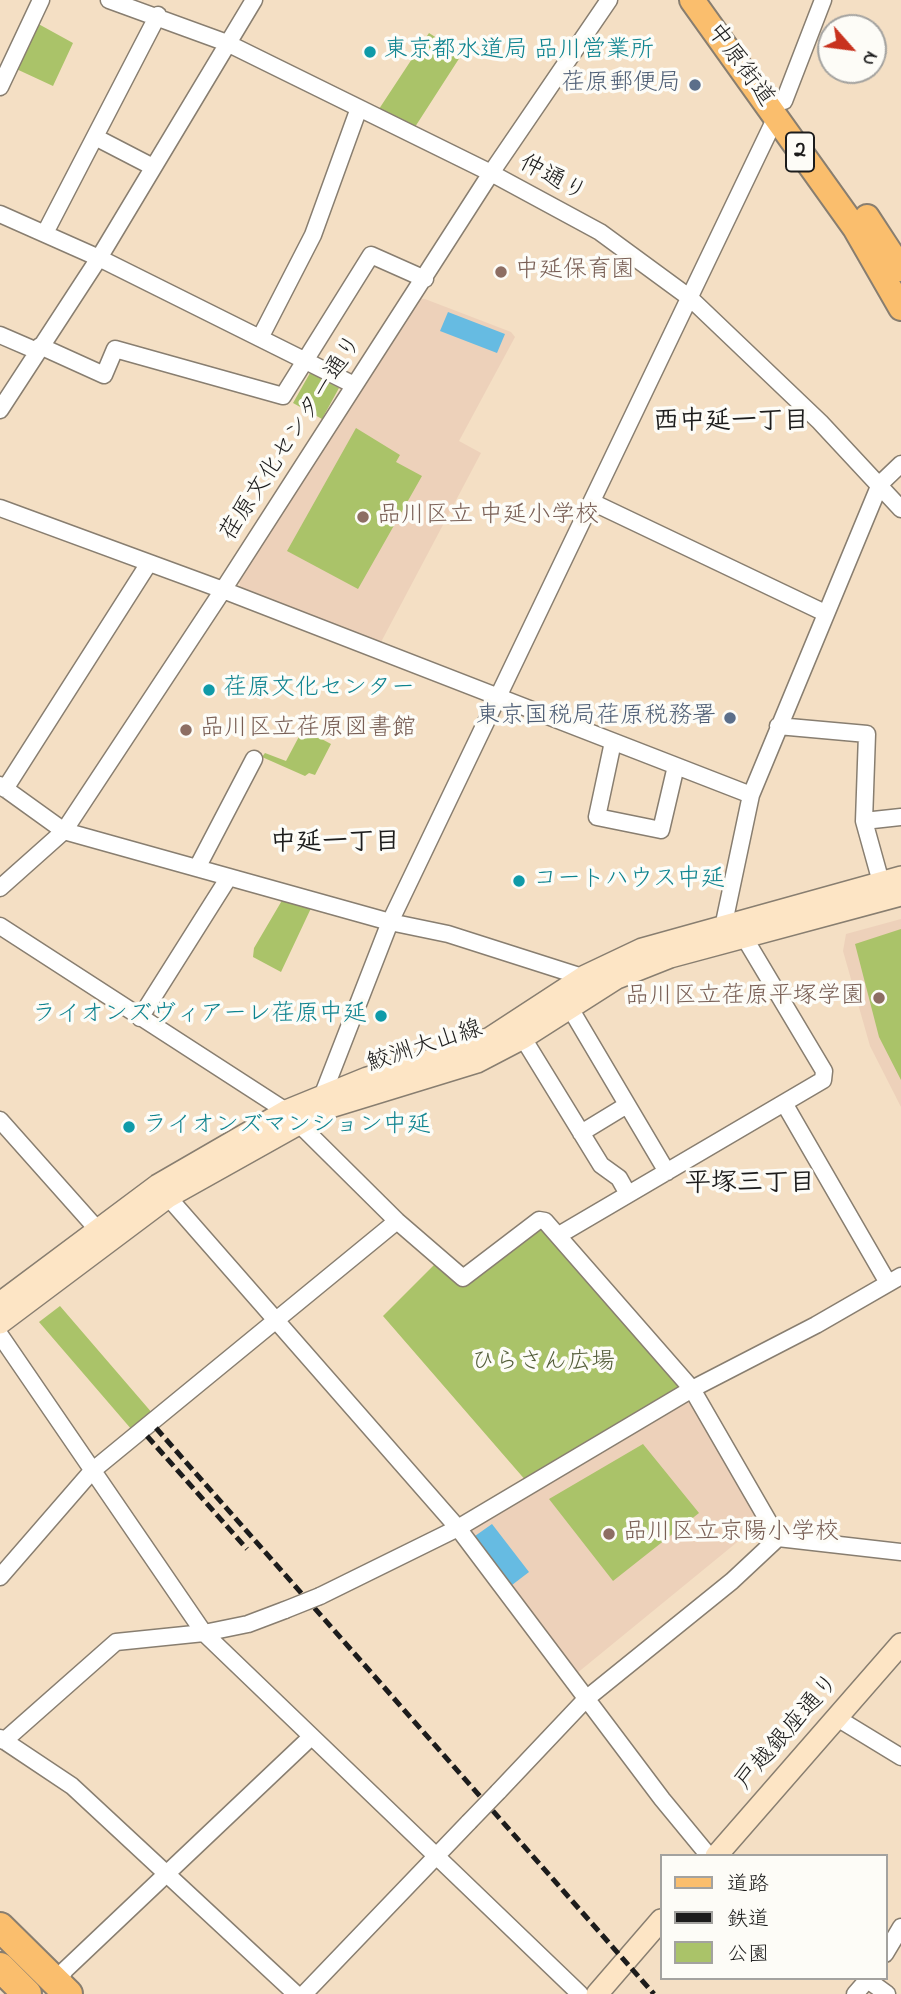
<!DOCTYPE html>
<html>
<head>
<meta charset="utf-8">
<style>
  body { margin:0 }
  #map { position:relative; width:901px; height:1994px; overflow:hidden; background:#f4dfc4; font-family:"Indie Flower","Klee One",sans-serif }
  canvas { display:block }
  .legend { position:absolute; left:660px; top:1854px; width:228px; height:126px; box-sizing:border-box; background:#fdfcf7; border:2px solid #a3a29f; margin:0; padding:9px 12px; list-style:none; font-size:21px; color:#1c1c1c }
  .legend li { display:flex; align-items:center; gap:14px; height:35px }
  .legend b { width:35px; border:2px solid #a3a29f }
  .north { position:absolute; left:817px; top:14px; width:70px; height:70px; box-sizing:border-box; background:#fdfcf7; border:2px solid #a3a29f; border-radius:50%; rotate:118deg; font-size:19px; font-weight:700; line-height:28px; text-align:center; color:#1c1c1c }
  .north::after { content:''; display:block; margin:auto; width:24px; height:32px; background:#c8321e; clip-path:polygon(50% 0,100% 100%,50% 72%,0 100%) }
</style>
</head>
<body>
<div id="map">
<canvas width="901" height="1994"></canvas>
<ul class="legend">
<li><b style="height:9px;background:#fabe6d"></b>道路</li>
<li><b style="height:9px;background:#1c1c1c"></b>鉄道</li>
<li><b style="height:19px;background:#aac369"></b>公園</li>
</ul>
<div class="north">N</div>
</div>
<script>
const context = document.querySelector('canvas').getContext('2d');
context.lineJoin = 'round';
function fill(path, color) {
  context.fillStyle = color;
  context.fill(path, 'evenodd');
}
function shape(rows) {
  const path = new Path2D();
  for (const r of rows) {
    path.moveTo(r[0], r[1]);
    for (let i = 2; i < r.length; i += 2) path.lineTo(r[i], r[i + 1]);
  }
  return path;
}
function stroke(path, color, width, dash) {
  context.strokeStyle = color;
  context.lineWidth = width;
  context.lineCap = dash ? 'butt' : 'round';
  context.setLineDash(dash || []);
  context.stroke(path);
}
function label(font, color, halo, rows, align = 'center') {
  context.font = font + ' "Indie Flower","Klee One",sans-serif';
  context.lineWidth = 7;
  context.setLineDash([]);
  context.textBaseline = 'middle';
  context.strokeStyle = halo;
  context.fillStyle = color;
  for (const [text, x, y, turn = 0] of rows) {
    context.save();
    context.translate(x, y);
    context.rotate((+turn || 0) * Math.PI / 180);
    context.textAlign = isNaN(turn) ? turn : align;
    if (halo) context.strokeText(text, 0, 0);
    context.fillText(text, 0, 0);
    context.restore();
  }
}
fill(shape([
  [417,299,425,299,511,332,515,337,459,441,481,453,380,644,241,590,239,581],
  [901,919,901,1107,870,1046,843,951,846,934],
  [686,1401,693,1401,763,1521,576,1674,470,1538,470,1530]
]), '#edd1ba');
fill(shape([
  [33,21,73,43,53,86,12,67],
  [429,33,462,54,415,127,379,109],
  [310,373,339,388,322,419,293,403],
  [356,428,400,455,396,462,422,476,358,589,287,551],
  [303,729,331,744,315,775,309,773,305,776,262,757,265,753,286,761],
  [284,897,313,904,281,972,253,957,254,948],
  [901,929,901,1080,879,1037,855,944],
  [535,1229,545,1231,681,1386,527,1482,383,1316,438,1261,464,1284],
  [60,1306,153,1414,132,1430,39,1322],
  [643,1444,699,1513,613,1581,549,1499]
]), '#aac369');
fill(shape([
  [448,312,505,334,497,353,440,331],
  [492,1524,529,1572,512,1585,475,1536]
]), '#66bbe2');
const street = shape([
  [109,0,227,43,491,173,600,232,690,298,820,422,901,509],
  [0,87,41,0],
  [784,101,823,0],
  [95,137,153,167],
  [0,214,99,258,354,385],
  [45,233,158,15],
  [0,335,37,351],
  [260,338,313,235,359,108],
  [40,346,104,375,115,349,283,396,371,255,425,279],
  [0,410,99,258,254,0],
  [592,502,825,613],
  [0,508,223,590,751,795],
  [778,726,867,734,864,821,884,893],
  [613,742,597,817,661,830,676,766],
  [0,785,64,831,390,922,448,934,592,980],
  [5,789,149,563],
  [864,821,901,817],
  [197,868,254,759],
  [0,888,64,831,223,590,491,173,609,0],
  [0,926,286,1111,397,1221,463,1278,539,1220,545,1221,692,1389,778,1538],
  [721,937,751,795,880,484,901,464],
  [570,1008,667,1172],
  [140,1018,229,877],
  [523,1038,601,1165,619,1178,628,1194],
  [323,1094,390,922,776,117],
  [784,1103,888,1283],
  [0,1120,97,1229],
  [581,1133,627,1105],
  [168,1197,458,1528,662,1799,709,1856],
  [559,1235,823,1080,824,1071,744,937],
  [0,1335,204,1633,580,1994],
  [0,1577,92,1471,397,1221],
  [320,1596,458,1528,692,1389,816,1325,901,1276],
  [837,1718,901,1757],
  [0,1738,72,1786,296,1994],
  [4,1741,116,1642,204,1633,248,1624,285,1610],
  [498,1792,586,1699,732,1581,778,1538,901,1552],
  [885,1954,901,1927],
  [865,1978,887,1994],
  [57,1983,65,1970,310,1738],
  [304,1994,469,1822],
  [855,1994,869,1978]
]);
const secondary = shape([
  [0,1303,158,1185,286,1111,367,1078,448,1055,490,1038,585,976,642,949,901,877],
  [0,1323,168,1197,327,1108,477,1062,523,1038,617,978,670,957,901,895],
  [716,1856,901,1644],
  [597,1994,661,1920]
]);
const primary = shape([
  [692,0,855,228,901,308],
  [867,217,901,269]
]);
const highway = shape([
  [0,1927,68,1994],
  [0,1967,27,1994]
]);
stroke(street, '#887e70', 19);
stroke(secondary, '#887e70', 24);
stroke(primary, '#887e70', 28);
stroke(highway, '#887e70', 32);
stroke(street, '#fff', 16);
stroke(secondary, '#fde5c5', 21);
stroke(primary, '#fabe6d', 24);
stroke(highway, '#fabe6d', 28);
stroke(shape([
  [156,1428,654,1994],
  [147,1436,247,1549]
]), '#1c1c1c', 5, [10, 5]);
const streetBridge = shape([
  [285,1610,320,1596],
  [469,1822,498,1792]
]);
stroke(streetBridge, '#887e70', 19, []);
stroke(streetBridge, '#fff', 16);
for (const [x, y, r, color] of [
  [370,52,7,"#0f9aa8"],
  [695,85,7,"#5c6f8a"],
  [501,272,7,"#8d6e63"],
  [363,517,7,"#8d6e63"],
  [209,690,7,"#0f9aa8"],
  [730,718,7,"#5c6f8a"],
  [186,730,7,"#8d6e63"],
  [519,881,7,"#0f9aa8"],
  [879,998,7,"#8d6e63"],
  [381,1016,7,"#0f9aa8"],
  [129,1127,7,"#0f9aa8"],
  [609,1534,7,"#8d6e63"]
]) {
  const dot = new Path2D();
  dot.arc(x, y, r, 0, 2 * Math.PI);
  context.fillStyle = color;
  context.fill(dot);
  stroke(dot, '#fdfcf7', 2.5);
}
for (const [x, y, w] of [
  [800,152,28]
]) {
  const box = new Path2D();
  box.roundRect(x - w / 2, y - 19.5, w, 39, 5);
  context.fillStyle = '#fdfcf7';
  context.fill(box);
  stroke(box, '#1c1c1c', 2);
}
label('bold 23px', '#1c1c1c', null, [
  ["2",800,152]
]);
label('24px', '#0d838f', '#fdfcf7', [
  ["東京都水道局 品川営業所",384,52],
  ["荏原文化センター",223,690],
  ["コートハウス中延",533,881],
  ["ライオンズヴィアーレ荏原中延",367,1016,"right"],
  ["ライオンズマンション中延",143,1127]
], 'left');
label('24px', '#1c1c1c', '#fdfcf7', [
  ["中原街道",739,66,54],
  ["仲通り",552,180,28],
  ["荏原文化センター通り",293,439,-57],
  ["鮫洲大山線",425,1048,-18],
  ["戸越銀座通り",789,1733,-49]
]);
label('24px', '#4e5e75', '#fdfcf7', [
  ["荏原郵便局",681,85],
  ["東京国税局荏原税務署",716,718]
], 'right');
label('24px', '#785e54', '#fdfcf7', [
  ["中延保育園",515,272],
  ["品川区立 中延小学校",377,517],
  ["品川区立荏原図書館",200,730],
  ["品川区立荏原平塚学園",865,998,"right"],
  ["品川区立京陽小学校",623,1534]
], 'left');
label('24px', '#555f3b', '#fdfcf7', [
  ["ひらさん広場",543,1364]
]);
label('bold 26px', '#1c1c1c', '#fdfcf7', [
  ["西中延一丁目",731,424],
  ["中延一丁目",335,845],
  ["平塚三丁目",750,1186]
]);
</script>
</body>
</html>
